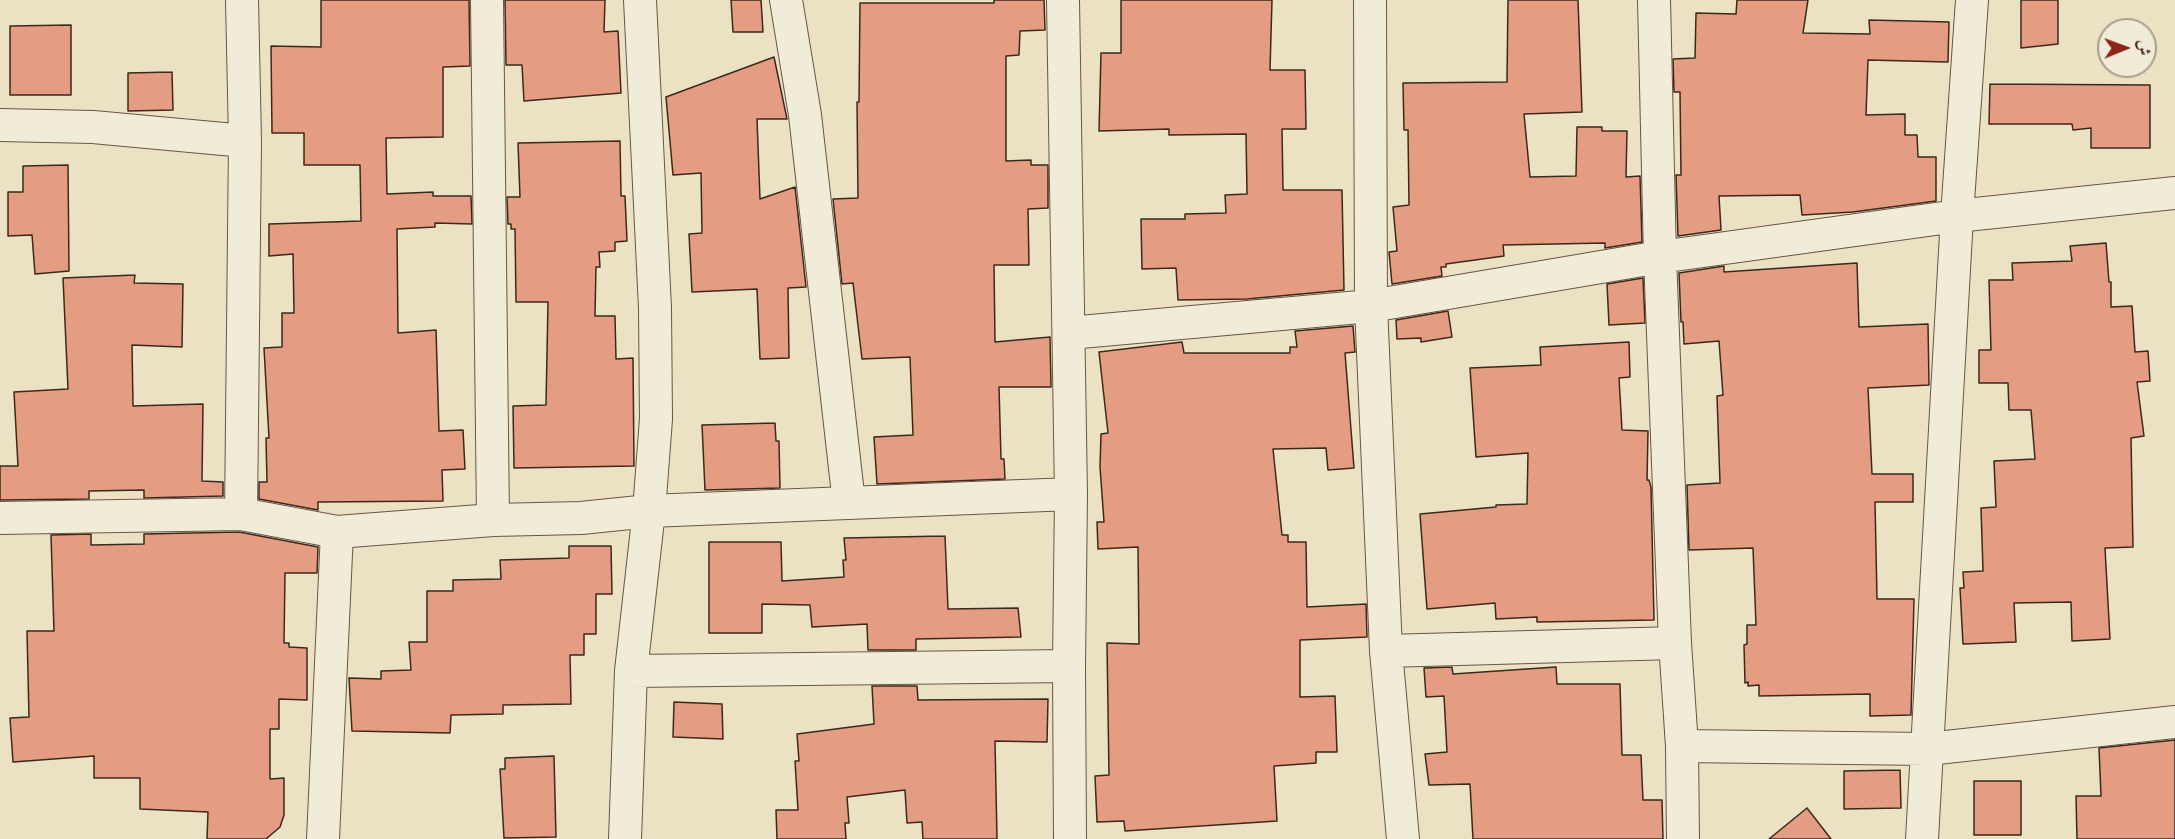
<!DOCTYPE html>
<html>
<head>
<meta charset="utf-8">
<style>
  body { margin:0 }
  #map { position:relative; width:2175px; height:839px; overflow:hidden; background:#eae2c3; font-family:"IM FELL English",Amiri,serif }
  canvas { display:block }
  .north { position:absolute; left:2097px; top:18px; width:60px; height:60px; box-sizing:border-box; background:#f1ecd8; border:2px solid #a99e8c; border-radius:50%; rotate:89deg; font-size:16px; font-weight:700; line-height:24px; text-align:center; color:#3d281b }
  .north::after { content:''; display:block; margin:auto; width:21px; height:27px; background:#8f2418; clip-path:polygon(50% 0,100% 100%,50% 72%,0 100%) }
</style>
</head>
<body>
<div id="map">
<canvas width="2175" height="839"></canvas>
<div class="north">ش</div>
</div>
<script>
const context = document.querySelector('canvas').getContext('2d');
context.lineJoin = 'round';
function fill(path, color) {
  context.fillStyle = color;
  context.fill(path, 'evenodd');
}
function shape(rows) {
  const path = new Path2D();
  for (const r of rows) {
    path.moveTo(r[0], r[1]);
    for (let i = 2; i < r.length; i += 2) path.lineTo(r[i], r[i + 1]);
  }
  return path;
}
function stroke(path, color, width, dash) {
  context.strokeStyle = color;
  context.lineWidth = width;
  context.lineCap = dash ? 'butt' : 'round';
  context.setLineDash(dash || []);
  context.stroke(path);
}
const building = shape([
  [321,0,469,0,470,66,443,67,443,137,386,138,387,194,433,192,433,196,471,196,472,224,435,223,435,227,397,229,398,333,436,330,439,431,463,430,465,469,442,470,443,501,318,502,318,510,259,499,259,482,267,482,266,438,269,438,264,348,282,347,282,313,294,313,293,254,269,256,269,224,361,221,360,165,304,165,304,133,272,133,271,46,321,47,321,0],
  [505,0,605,0,604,32,618,31,621,93,524,101,522,65,506,65,505,0],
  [731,0,761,0,763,32,733,32,731,0],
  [994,0,1044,0,1045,30,1020,31,1019,55,1006,56,1006,161,1031,160,1031,165,1048,165,1048,208,1028,209,1029,265,994,265,995,342,1050,337,1051,387,999,387,1001,459,1004,459,1005,479,877,484,874,437,913,435,910,357,862,359,853,283,842,284,833,199,858,198,857,102,859,102,860,3,994,3,994,0],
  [1121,0,1272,0,1270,70,1305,70,1306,129,1282,129,1283,190,1342,190,1344,290,1247,299,1178,300,1176,268,1142,269,1141,219,1185,219,1185,214,1226,213,1225,195,1247,194,1246,134,1169,135,1169,129,1099,131,1101,53,1121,53,1121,0],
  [1508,0,1578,0,1582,112,1524,114,1530,177,1576,176,1577,127,1602,127,1602,131,1627,131,1626,177,1640,176,1642,242,1605,248,1605,243,1503,245,1504,256,1446,264,1446,267,1441,267,1442,276,1392,284,1389,252,1397,251,1393,207,1409,205,1408,130,1404,130,1403,83,1507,82,1508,0],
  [1737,0,1808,0,1803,33,1870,34,1869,20,1949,22,1948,62,1868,60,1866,115,1905,114,1905,135,1917,135,1918,157,1936,157,1936,201,1853,212,1802,215,1800,195,1719,196,1721,230,1678,236,1676,175,1681,175,1680,92,1674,92,1673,59,1695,58,1696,13,1736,14,1737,0],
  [2021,0,2058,0,2058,44,2021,48,2021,0],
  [71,25,71,95,10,95,10,26,71,25],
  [774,57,787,119,757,119,760,199,795,187,806,287,788,288,789,358,760,359,757,289,692,292,689,234,702,233,701,173,673,175,666,97,774,57],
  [172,72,173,110,128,111,128,73,172,72],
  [1990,84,2150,85,2150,148,2091,148,2091,128,2073,130,2072,124,1989,124,1990,84],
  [620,141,621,196,625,196,627,241,615,242,615,251,599,252,600,267,596,267,595,316,615,316,616,359,633,358,634,466,514,468,513,406,546,405,548,302,516,302,515,229,511,229,511,224,508,224,507,197,520,197,518,143,620,141],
  [68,165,69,271,35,274,32,235,8,236,8,192,23,192,23,166,68,165],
  [2106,243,2109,282,2111,282,2111,307,2132,306,2135,352,2148,351,2150,381,2137,382,2144,436,2131,438,2133,547,2105,548,2110,639,2072,641,2071,602,2014,603,2016,642,1963,644,1960,588,1964,588,1963,572,1983,571,1981,508,1996,507,1994,461,2035,459,2031,410,2009,410,2008,383,1979,383,1979,350,1991,350,1989,280,2013,280,2012,263,2072,261,2070,246,2106,243],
  [1857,263,1859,327,1928,324,1929,385,1868,388,1872,474,1913,474,1913,502,1875,502,1877,599,1914,599,1911,715,1870,716,1870,694,1759,696,1759,685,1748,686,1748,682,1745,683,1744,645,1747,644,1747,625,1756,625,1753,548,1689,550,1687,485,1720,483,1717,396,1723,395,1719,341,1684,344,1683,322,1681,322,1679,273,1724,266,1724,272,1857,263],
  [135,275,134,283,183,284,182,347,132,345,133,406,203,404,202,481,223,482,223,496,144,498,144,490,89,491,89,499,0,500,0,466,18,466,14,392,68,389,63,278,135,275],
  [1643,278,1645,323,1609,325,1607,284,1643,278],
  [1448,311,1452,337,1421,342,1421,338,1397,339,1396,320,1448,311],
  [1353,326,1355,352,1345,353,1354,468,1328,470,1326,448,1273,449,1282,535,1288,535,1288,542,1306,542,1307,607,1366,604,1367,637,1300,640,1300,697,1335,696,1337,752,1316,752,1316,763,1274,766,1277,821,1125,831,1124,821,1097,822,1095,776,1109,775,1107,643,1139,644,1138,547,1098,549,1097,522,1104,522,1100,467,1101,434,1108,433,1099,352,1182,342,1184,353,1290,353,1290,347,1297,347,1295,331,1353,326],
  [1629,342,1630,377,1619,378,1622,430,1648,431,1647,480,1649,480,1651,487,1654,620,1537,622,1537,617,1496,619,1495,603,1427,609,1420,514,1496,507,1496,505,1527,504,1528,453,1476,457,1470,368,1541,365,1540,347,1629,342],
  [775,423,776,441,779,441,780,488,705,490,702,425,775,423],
  [239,532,318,547,317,573,285,573,284,643,289,643,289,647,307,648,307,700,279,699,279,729,270,729,270,779,284,778,284,815,280,827,266,839,207,839,208,812,140,809,140,778,94,778,94,756,13,762,10,718,29,717,27,631,54,631,51,535,91,534,91,545,144,544,144,534,239,532],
  [945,536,948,609,1018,608,1021,637,916,639,916,650,868,650,867,624,812,627,810,605,762,604,762,633,709,633,709,542,781,542,782,581,844,577,843,560,846,560,844,538,945,536],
  [569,546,611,546,612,594,596,594,596,634,584,634,584,655,570,655,571,704,503,705,503,714,451,715,450,733,352,731,349,678,381,679,381,671,411,670,409,642,427,642,427,591,453,591,453,580,501,579,500,560,569,558,569,546],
  [1452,667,1453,674,1556,667,1557,684,1620,684,1622,755,1641,755,1643,800,1662,800,1663,839,1473,839,1470,784,1429,785,1425,754,1447,752,1444,696,1426,697,1424,668,1452,667],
  [872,686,917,686,918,700,1048,699,1047,742,995,741,997,839,923,839,922,822,907,823,905,790,847,797,849,823,845,823,846,839,777,839,776,810,798,810,795,761,799,761,797,734,874,724,872,686],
  [674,702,722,704,723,739,673,737,674,702],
  [2175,740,2175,839,2077,839,2076,796,2101,796,2099,748,2175,740],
  [554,756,556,837,504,838,500,769,505,769,505,758,554,756],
  [1900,770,1901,808,1844,809,1844,771,1900,770],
  [1974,781,2021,781,2021,835,1974,835,1974,781],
  [1807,808,1831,839,1769,839,1807,808]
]);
fill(building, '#e49d83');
stroke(building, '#3d281b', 1.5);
const minor = shape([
  [487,0,493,520],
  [786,0,805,115,849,503],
  [1063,0,1071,494,1069,666,1070,839],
  [1370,0,1371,306,1386,651,1403,839],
  [1654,0,1660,257,1675,643,1682,746,1683,839],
  [0,125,93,127,245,141],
  [1069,333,1371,306,1660,257,1957,216,2175,193],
  [241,514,245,141,242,0],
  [0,518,241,514,337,532,493,520,581,518,649,511,1071,494],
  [1386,651,1675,643],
  [631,671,1069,666],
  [1682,746,1928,749,2175,722],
  [323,839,337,532],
  [625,839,631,671,649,511,656,419,655,308,640,0],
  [1922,839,1957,216,1972,0]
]);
stroke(minor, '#685645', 34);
stroke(minor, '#f1ecd8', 32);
</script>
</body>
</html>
